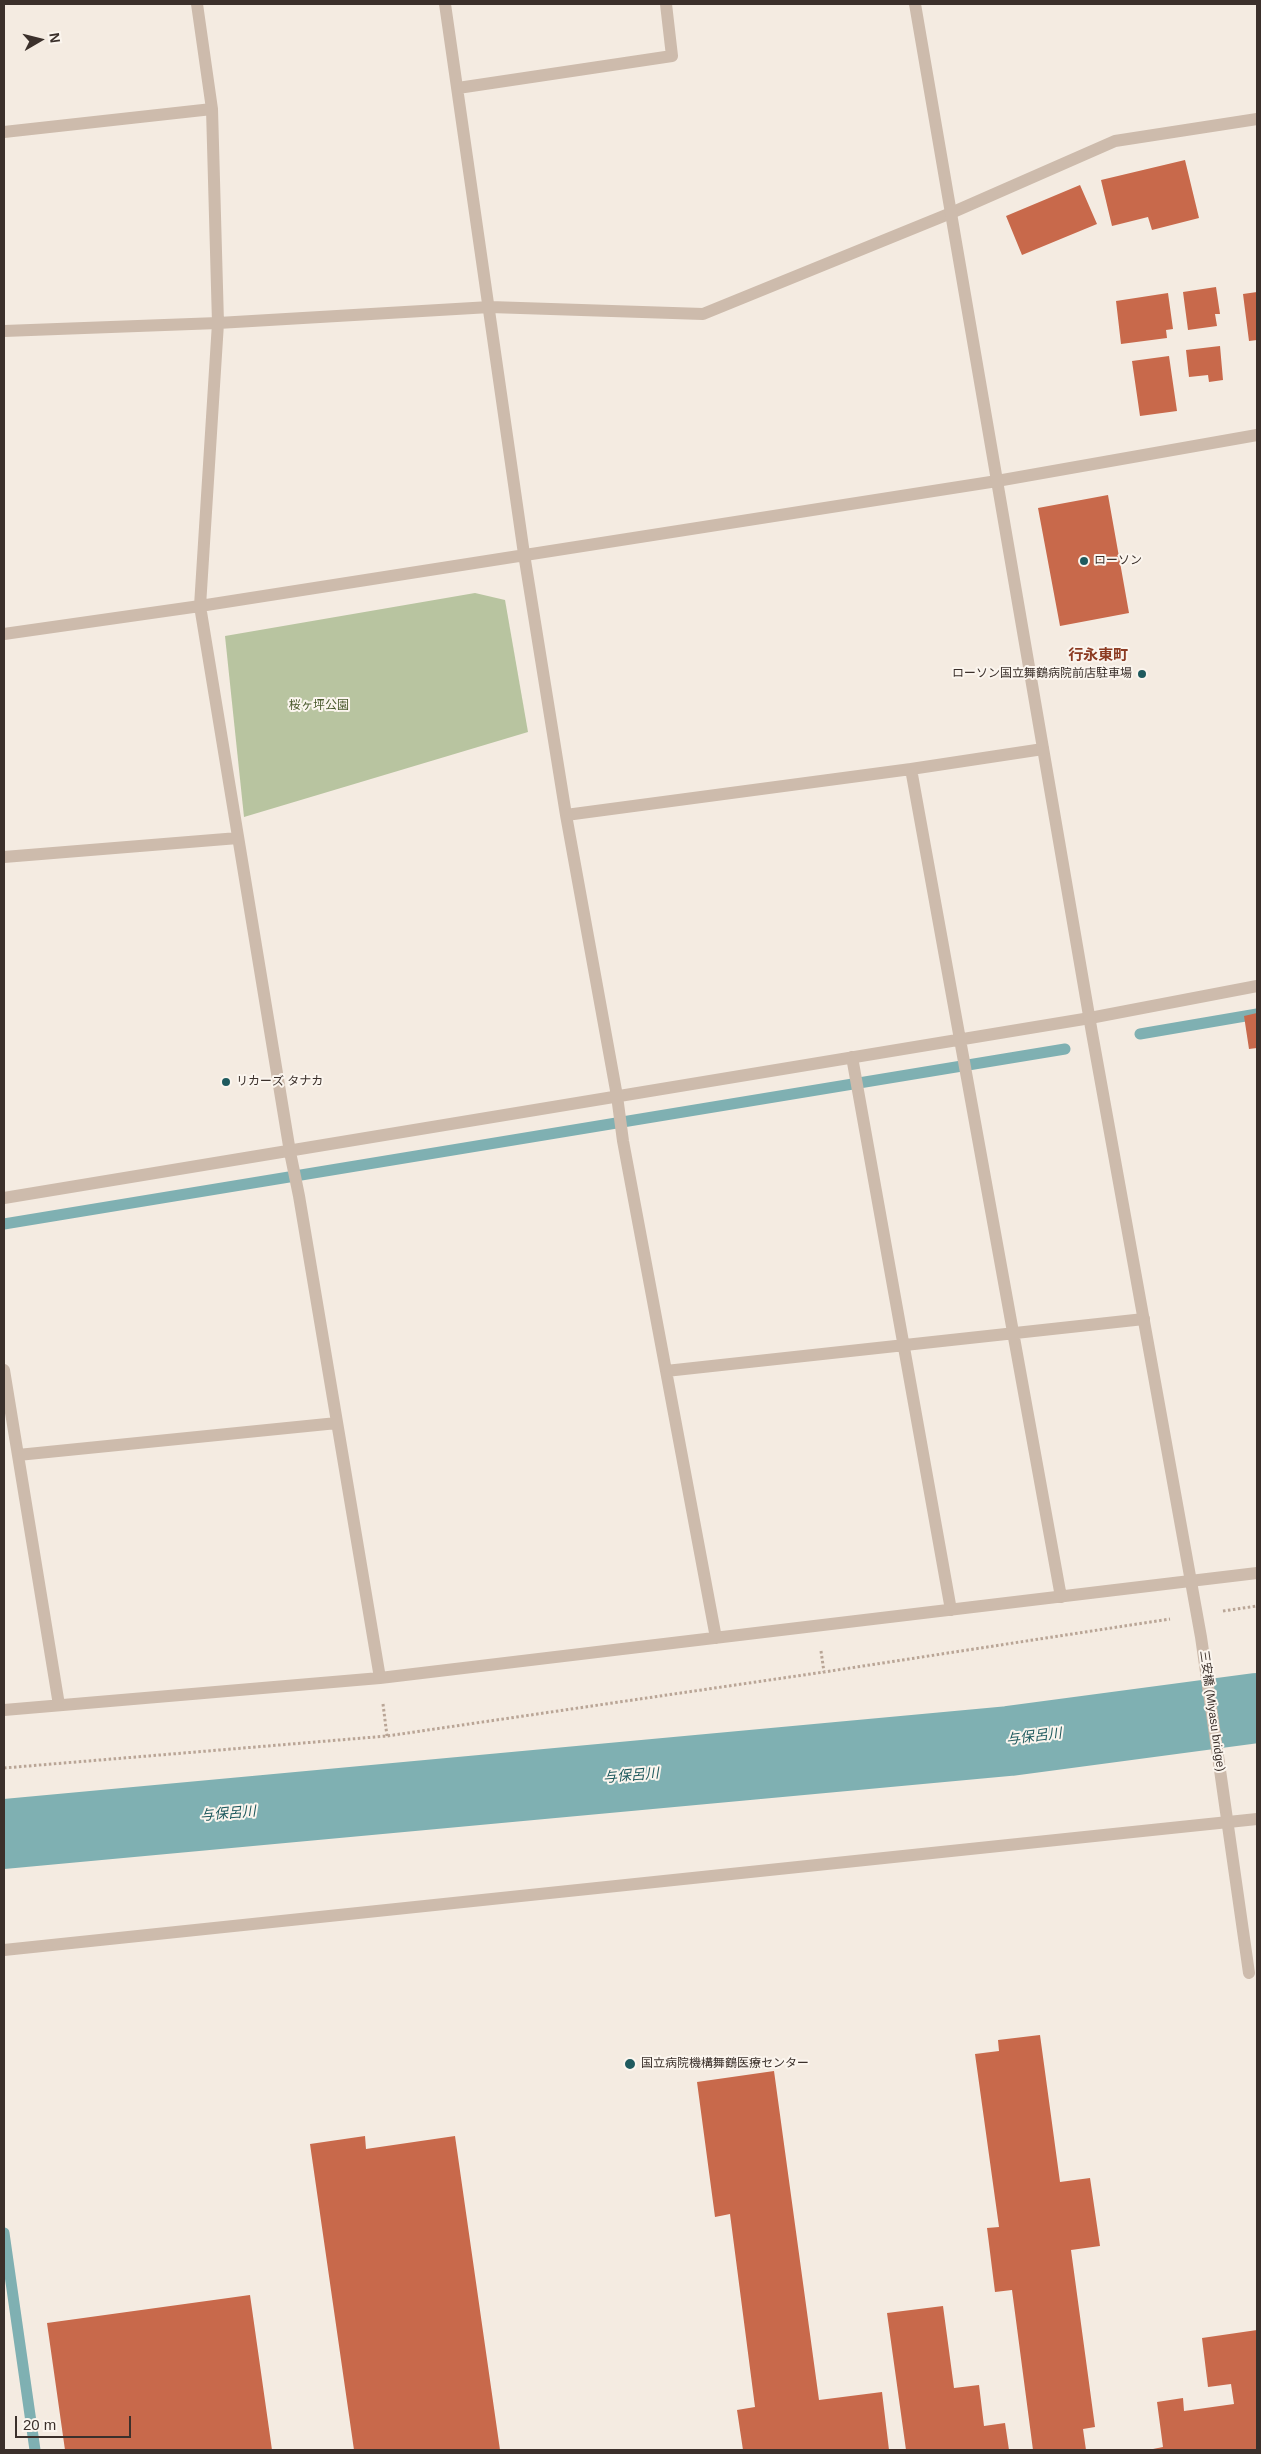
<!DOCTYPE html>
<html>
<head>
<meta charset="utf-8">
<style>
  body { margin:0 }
  #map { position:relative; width:1261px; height:2454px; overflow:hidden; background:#f4ebe1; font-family:Helvetica,sans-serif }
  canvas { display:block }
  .frame { position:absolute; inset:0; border:5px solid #3b302b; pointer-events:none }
  .north { position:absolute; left:15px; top:15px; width:50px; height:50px; -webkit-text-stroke:4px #fbf5ee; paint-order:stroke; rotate:82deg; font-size:14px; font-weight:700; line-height:20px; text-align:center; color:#3b302b }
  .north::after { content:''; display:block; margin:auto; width:18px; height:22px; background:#3b302b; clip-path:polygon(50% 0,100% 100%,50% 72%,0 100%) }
  .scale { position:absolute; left:15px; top:2416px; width:116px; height:22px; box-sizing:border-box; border:2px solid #3b302b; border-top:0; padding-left:6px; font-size:15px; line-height:18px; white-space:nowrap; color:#3b302b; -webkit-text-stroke:4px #fbf5ee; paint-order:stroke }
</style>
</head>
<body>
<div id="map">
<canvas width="1261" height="2454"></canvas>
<div class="frame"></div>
<div class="north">N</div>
<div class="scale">20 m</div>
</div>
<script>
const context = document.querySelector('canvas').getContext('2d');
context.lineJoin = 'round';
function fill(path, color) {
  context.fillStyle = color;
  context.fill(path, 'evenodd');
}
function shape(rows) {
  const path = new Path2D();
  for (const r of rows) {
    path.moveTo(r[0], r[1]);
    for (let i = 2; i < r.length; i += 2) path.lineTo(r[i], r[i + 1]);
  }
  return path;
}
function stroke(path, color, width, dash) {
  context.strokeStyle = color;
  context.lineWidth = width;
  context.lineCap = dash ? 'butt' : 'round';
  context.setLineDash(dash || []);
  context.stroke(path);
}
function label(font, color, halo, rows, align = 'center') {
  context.font = font + ' Helvetica,"Noto Sans JP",sans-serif';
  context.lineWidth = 4;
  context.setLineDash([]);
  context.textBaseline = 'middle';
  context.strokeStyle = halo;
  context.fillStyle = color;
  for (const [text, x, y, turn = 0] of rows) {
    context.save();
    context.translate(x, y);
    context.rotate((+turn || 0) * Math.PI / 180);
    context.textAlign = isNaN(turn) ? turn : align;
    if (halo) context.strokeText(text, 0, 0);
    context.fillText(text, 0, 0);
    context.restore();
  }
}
fill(shape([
  [475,593,505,600,528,732,244,817,225,636]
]), '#b8c4a0');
stroke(shape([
  [1140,1034,1257,1014],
  [4,1224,1065,1049],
  [4,2233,35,2450]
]), '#7fb0b2', 11);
stroke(shape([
  [4,1834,1009,1741,1257,1708]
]), '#7fb0b2', 70);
fill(shape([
  [1185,160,1199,218,1152,230,1148,217,1112,226,1101,180],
  [1080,185,1097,224,1022,255,1006,216],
  [1216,287,1220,314,1215,314,1217,326,1188,330,1183,292],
  [1257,292,1257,340,1249,341,1243,294],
  [1168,293,1173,329,1166,330,1167,338,1121,344,1116,301],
  [1220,346,1223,380,1209,382,1208,375,1189,377,1186,350],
  [1169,356,1177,411,1140,416,1132,361],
  [1108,495,1129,613,1060,626,1038,508],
  [1257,1013,1257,1048,1249,1049,1244,1016],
  [1040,2035,1060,2182,1090,2178,1100,2246,1071,2250,1095,2427,1083,2429,1086,2450,1033,2450,1012,2290,995,2292,987,2228,999,2227,975,2054,999,2051,998,2040],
  [774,2071,819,2400,882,2392,889,2450,743,2450,737,2410,755,2407,730,2214,715,2217,697,2082],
  [365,2136,366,2149,455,2136,500,2450,354,2450,310,2144],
  [250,2295,272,2450,65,2450,47,2323],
  [943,2306,954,2388,979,2385,984,2426,1005,2423,1009,2450,906,2450,887,2313],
  [1257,2330,1257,2450,1148,2450,1163,2447,1157,2402,1183,2398,1184,2411,1234,2404,1231,2384,1208,2387,1202,2338]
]), '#c8694b');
stroke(shape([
  [1223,1611,1257,1606],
  [821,1651,824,1672],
  [383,1704,387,1736],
  [4,1768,387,1736,824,1672,1170,1619]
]), '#b9a596', 3, [2.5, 2.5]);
stroke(shape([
  [197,4,212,109,218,323,200,606,290,1152,299,1196,380,1678],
  [445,4,524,554,566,815,617,1096,623,1141,716,1638],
  [458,88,672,56,666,4],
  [4,132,212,109],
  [4,331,218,323,490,307,703,314,951,213,1115,141,1257,119],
  [4,634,200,606,997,481,1257,435],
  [911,769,1061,1597],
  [566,815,911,769,1043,749],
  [4,857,238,838],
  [852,1057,951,1610],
  [4,1198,1090,1018,1257,986],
  [4,1370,59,1705],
  [666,1371,1144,1319],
  [18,1455,337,1423],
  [4,1710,380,1678,1257,1573]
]), '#cdbbac', 12);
stroke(shape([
  [915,4,1092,1033,1201,1637,1249,1973],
  [4,1950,1257,1819]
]), '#cdbbac', 12);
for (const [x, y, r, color] of [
  [1084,561,5,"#1f5a5e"],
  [1142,674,5,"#1f5a5e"],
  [226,1082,5,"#1f5a5e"],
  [630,2064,6,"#1f5a5e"]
]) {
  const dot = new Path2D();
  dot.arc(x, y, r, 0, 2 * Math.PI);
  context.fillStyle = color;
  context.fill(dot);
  stroke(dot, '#fbf5ee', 2);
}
label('12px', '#3b302b', '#fbf5ee', [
  ["ローソン",1094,561],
  ["ローソン国立舞鶴病院前店駐車場",1132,674,"right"],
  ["リカーズ タナカ",236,1082],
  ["国立病院機構舞鶴医療センター",641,2064]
], 'left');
label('12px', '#4a5a2e', '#fbf5ee', [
  ["桜ヶ坪公園",319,706]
]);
label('12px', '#3b302b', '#fbf5ee', [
  ["三安橋 (Miyasu bridge)",1212,1711,82]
]);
label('italic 14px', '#1f5a5e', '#fbf5ee', [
  ["与保呂川",1034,1737,-7],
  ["与保呂川",631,1776,-5],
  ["与保呂川",228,1814,-5]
]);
label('bold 15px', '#8c3b22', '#fbf5ee', [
  ["行永東町",1098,656]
]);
</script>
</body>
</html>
